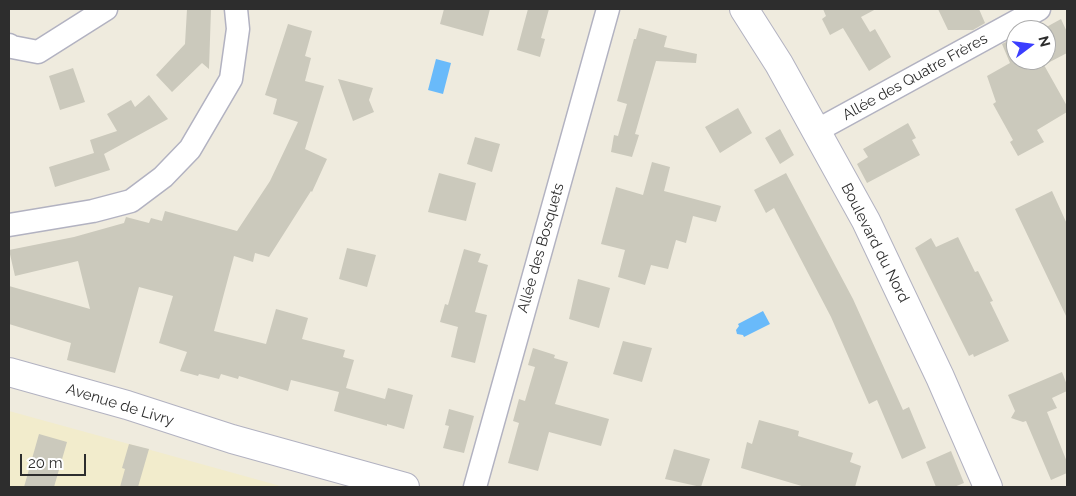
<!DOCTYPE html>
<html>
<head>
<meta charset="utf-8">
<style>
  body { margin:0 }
  #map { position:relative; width:1076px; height:496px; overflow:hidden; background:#efebde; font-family:Raleway,sans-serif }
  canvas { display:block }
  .frame { position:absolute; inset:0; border:10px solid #2d2d2d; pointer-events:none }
  .north { position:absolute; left:1006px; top:20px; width:50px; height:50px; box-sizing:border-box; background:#fff; border:1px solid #ababab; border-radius:50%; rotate:75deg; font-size:14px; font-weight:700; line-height:20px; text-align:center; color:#2d2d2d }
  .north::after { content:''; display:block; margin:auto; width:18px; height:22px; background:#3b3eff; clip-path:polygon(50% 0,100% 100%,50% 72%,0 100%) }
  .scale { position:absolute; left:20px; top:454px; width:66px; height:22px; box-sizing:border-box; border:2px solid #2d2d2d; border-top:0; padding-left:6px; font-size:15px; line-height:18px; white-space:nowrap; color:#2d2d2d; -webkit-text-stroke:4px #fff; paint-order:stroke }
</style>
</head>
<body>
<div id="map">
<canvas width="1076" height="496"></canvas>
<div class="frame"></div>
<div class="north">N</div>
<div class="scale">20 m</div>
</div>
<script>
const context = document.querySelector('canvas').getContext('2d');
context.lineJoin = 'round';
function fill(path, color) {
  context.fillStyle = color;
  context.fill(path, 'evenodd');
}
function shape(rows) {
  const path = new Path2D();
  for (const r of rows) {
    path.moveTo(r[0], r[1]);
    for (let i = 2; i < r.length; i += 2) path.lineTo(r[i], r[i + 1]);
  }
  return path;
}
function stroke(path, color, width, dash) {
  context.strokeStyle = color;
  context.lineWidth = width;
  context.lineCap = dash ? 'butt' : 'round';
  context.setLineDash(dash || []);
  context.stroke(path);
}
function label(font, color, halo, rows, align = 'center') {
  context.font = font + ' Raleway,sans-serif';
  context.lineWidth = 4;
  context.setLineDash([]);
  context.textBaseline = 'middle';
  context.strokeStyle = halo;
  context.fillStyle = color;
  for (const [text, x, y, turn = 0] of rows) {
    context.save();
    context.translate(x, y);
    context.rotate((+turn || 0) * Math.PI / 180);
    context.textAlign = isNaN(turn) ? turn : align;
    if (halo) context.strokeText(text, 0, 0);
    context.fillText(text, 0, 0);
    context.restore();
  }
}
fill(shape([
  [9,411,129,444,284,487,9,487]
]), '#f2eccc');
fill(shape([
  [436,59,451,63,443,94,428,90],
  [763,311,770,324,744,337,743,335,737,334,736,330,739,326,738,324]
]), '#69bafa');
fill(shape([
  [187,9,211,9,209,69,202,63,172,92,156,75,185,44],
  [444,9,490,9,483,36,440,24],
  [528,9,549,9,541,38,545,39,540,57,517,50],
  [823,9,876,9,861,17,870,32,875,29,891,57,869,71,843,28,830,35,822,19,826,16],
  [938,9,979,9,985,23,973,30,948,30],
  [1061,19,1067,32,1067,53,1044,65,1067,106,1067,112,1037,130,1044,142,1018,156,1010,142,1013,140,993,104,996,102,987,76,1010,63,1002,44,1016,37,1016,60,1046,60,1046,30,1041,30],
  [288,24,312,31,305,56,311,58,305,81,324,86,305,149,327,159,312,192,311,191,269,257,255,253,253,262,234,256,214,331,266,344,276,309,308,318,302,339,345,350,343,357,354,360,346,388,385,399,388,388,413,395,404,429,387,424,387,426,334,411,339,392,291,380,288,391,239,376,238,379,221,374,219,379,199,374,198,376,180,371,187,352,159,343,173,296,139,287,115,373,67,360,71,343,9,324,9,286,90,309,78,261,15,276,9,250,74,237,124,223,126,217,149,223,151,218,162,221,165,211,237,231,270,181,298,122,273,114,277,99,265,95],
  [639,28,667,36,664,47,697,54,696,63,656,61,635,134,639,135,632,157,611,152,614,135,618,136,627,104,617,101,634,39,636,39],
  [73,68,85,102,60,110,49,76],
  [338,79,373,88,369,100,374,112,353,121],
  [149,95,168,119,104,154,110,170,55,187,49,167,94,153,90,140,117,131,107,114,131,100,135,107],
  [738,108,752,133,720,153,705,127],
  [908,123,916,138,912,140,920,155,867,183,857,164,868,157,863,149],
  [780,129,794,155,780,164,765,138],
  [475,137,500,144,492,172,467,164],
  [652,162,670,167,664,191,721,206,716,222,693,216,686,243,676,240,668,269,651,265,645,285,618,277,625,250,601,244,616,187,643,195],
  [439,173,476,183,466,221,428,212],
  [786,173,853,299,903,410,909,407,926,448,902,459,877,400,869,404,831,317,774,208,766,213,754,190],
  [1052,191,1067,224,1067,318,1015,209],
  [958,237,975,272,978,271,993,301,990,302,1009,341,974,357,973,354,969,356,915,248,931,238,936,247],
  [347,248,376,255,367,287,339,279],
  [464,249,481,254,478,262,488,265,475,312,487,315,475,363,451,357,458,327,440,322,445,304,448,305],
  [578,279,610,288,599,328,569,319],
  [623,341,652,348,642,382,613,374],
  [533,348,555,355,554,358,568,362,555,404,609,419,601,446,549,432,538,471,508,463,519,423,513,421,519,399,525,401,535,367,528,365],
  [1062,372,1067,385,1067,391,1052,398,1057,408,1047,412,1067,462,1067,473,1051,480,1026,421,1023,422,1011,418,1015,411,1008,395],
  [449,409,474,416,464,453,443,448,449,426,445,425],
  [759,420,799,431,798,436,853,453,850,462,861,466,855,487,805,487,741,468,747,442,752,444],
  [39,434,67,442,54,487,24,487],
  [129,444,149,449,138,487,120,487,125,469,122,468],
  [674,449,710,459,701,487,665,479],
  [951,451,964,483,954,487,936,487,926,462]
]), '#cbc9bc');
const street = shape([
  [9,45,12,47,38,52,106,9],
  [816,131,1039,9],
  [9,225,93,211,131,201,163,177,190,149,231,79,238,29,236,9],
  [475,487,608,9]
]);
const secondary = shape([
  [744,9,779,64,866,221,940,377,988,487],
  [9,372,127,405,232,439,405,487]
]);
stroke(street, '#b2b2c1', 25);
stroke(secondary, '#b2b2c1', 30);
stroke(street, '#fff', 22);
stroke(secondary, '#fff', 28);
label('15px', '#2d2d2d', '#fff', [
  ["Allée des Quatre Frères",915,77,-29],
  ["Boulevard du Nord",875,243,63],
  ["Allée des Bosquets",541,248,-74],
  ["Avenue de Livry",120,405,17]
]);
</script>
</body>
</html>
